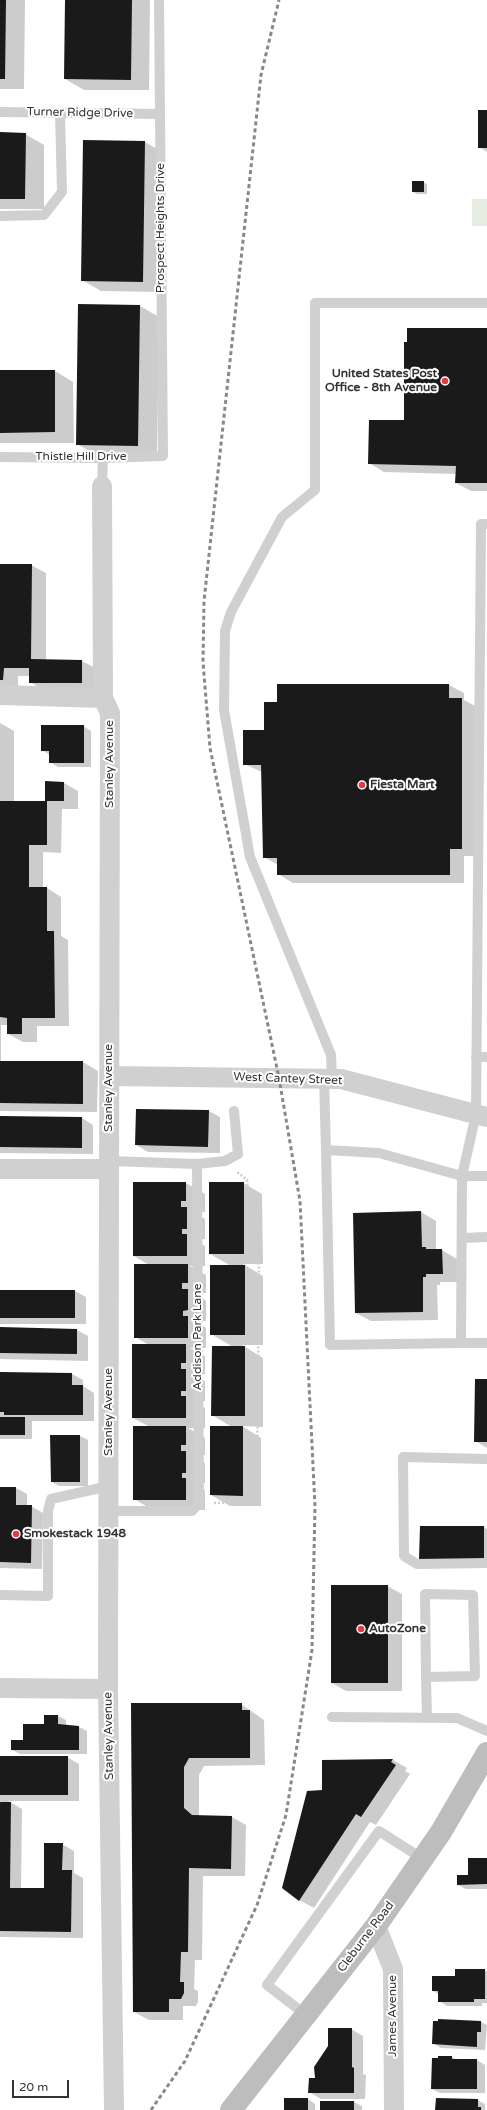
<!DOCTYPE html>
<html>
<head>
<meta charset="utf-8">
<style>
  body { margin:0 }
  #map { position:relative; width:487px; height:2110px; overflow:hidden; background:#fff; font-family:"Varela Round",sans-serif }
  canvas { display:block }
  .scale { position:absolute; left:12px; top:2080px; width:57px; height:18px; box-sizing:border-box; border:2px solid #333; border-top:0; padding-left:5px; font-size:12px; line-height:14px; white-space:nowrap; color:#333; -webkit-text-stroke:3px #fff; paint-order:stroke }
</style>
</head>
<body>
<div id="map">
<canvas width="487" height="2110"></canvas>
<div class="scale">20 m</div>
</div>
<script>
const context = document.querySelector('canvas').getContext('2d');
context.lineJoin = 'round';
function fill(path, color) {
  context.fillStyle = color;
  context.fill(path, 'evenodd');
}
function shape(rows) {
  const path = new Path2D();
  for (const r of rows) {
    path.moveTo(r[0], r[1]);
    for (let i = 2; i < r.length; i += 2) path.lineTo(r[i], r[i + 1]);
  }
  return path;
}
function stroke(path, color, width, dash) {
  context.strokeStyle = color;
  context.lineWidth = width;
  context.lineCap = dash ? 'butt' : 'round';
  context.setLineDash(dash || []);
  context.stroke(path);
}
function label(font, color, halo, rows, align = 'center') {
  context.font = font + ' "Varela Round",sans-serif';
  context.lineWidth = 4;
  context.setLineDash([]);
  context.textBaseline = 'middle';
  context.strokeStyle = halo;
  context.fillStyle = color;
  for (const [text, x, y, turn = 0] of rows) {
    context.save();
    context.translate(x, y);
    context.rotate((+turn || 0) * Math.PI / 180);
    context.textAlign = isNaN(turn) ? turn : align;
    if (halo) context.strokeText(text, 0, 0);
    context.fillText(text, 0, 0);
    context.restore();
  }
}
fill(shape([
  [472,199,487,199,487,226,472,226]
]), '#e6ecdf');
fill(shape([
  [0,0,25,0,24,89,0,89],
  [66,0,150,0,149,90,84,90,65,79],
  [487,111,487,152,479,147],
  [0,133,25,134,44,145,44,209,0,209],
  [84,141,145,142,164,153,162,292,101,291,82,280],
  [423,182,427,184,427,194,417,194,413,192],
  [79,305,140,306,159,317,157,456,96,455,77,444],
  [487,329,487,491,471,491,456,483,457,474,384,472,369,463],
  [0,371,55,371,73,382,74,443,0,443],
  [0,565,31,565,46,573,46,660,82,661,97,669,97,691,45,691,30,682,30,676,18,676,18,688,0,688],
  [278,685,449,685,464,693,464,700,477,707,477,856,464,856,464,883,293,883,278,874,278,865,264,857,262,772,244,764,265,731,278,703],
  [0,723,14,731,14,802,46,802,64,783,78,791,78,809,62,809,61,853,43,852,43,888,47,888,61,897,61,936,68,940,69,1026,37,1026,37,1042,23,1042,8,1034,8,1025,1,1025,1,1062,83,1062,98,1071,97,1112,0,1111],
  [83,726,91,731,91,767,58,767,50,762,50,755,42,750],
  [209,1111,220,1117,220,1153,148,1152,136,1145],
  [0,1117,82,1118,93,1125,93,1154,0,1153],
  [134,1183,186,1183,205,1194,205,1212,199,1212,200,1216,205,1219,205,1239,201,1239,201,1244,205,1246,205,1266,190,1266,206,1275,206,1293,201,1293,201,1297,206,1301,206,1321,202,1321,202,1325,206,1328,206,1348,190,1348,205,1356,205,1374,199,1374,199,1378,205,1381,205,1401,200,1401,200,1406,205,1408,205,1428,188,1428,205,1438,205,1455,199,1455,199,1460,205,1463,205,1483,200,1483,200,1487,205,1490,205,1510,153,1510,134,1499,150,1427,133,1418,149,1345,135,1337,149,1265,134,1256],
  [243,1183,262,1194,263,1264,243,1264,263,1276,263,1345,242,1345,263,1358,263,1427,242,1426,261,1438,261,1506,230,1506,211,1495,232,1427,212,1415,233,1347,211,1334,231,1266,210,1254],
  [421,1212,436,1221,436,1250,442,1250,457,1259,457,1282,440,1282,440,1285,437,1285,438,1320,371,1321,356,1313],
  [0,1291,75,1291,86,1297,86,1324,0,1324],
  [0,1328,77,1330,88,1336,88,1361,0,1359],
  [0,1373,72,1374,83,1380,83,1386,94,1393,94,1421,32,1421,32,1439,0,1439],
  [487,1380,487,1448,475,1441],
  [80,1436,88,1440,88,1486,59,1486,52,1482],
  [0,1488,16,1488,27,1494,27,1506,31,1506,43,1513,42,1569,0,1568],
  [421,1527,484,1527,487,1529,487,1565],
  [387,1586,402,1594,402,1691,346,1691,332,1683],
  [132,1704,241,1704,264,1720,265,1765,204,1766,199,1775,199,1816,232,1817,246,1825,245,1876,203,1876,202,1960,195,1960,194,1989,198,1991,198,2002,196,2006,183,2006,183,2020,149,2020,134,2012],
  [45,1716,58,1716,66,1720,66,1726,79,1727,87,1731,87,1754,20,1754,12,1750,45,1725],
  [0,1757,67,1757,79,1764,79,1801,8,1801,22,1809,21,1889,45,1889,62,1844,74,1851,74,1873,83,1878,83,1938,0,1937,0,1803,2,1803,0,1801],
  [393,1760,407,1768,405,1771,410,1774,376,1825,370,1822,314,1908,299,1900,323,1791,323,1761],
  [487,1859,487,1889,466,1889,458,1885],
  [456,1970,487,1971,487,2003,482,2003,482,2006,447,2006,439,2001,439,1994,433,1991,456,1977],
  [481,2022,487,2025,485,2050,441,2048,433,2043],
  [351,2029,363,2036,363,2074,366,2075,365,2099,321,2099,309,2092,316,2079],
  [452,2057,457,2060,477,2060,485,2065,485,2093,440,2093,432,2089],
  [308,2099,315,2104,315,2110,285,2110],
  [477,2100,485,2104,485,2110,436,2110],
  [354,2102,362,2106,362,2110,321,2110]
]), '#0003');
fill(shape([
  [0,0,6,0,5,79,0,79],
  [65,0,132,0,131,80,64,79],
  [478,110,487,110,487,148,478,148],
  [0,132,26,133,25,199,0,199],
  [83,140,145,141,143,282,81,281],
  [412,181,424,181,424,192,412,192],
  [78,304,140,305,138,446,76,445],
  [407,328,487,328,487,483,455,483,456,466,368,464,369,420,404,420,404,342,407,342],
  [0,370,55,370,55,432,0,433],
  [0,564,32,564,31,659,82,660,82,683,29,683,29,668,4,668,3,680,0,680],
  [277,684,449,684,449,698,462,698,462,849,450,849,450,875,277,875,277,858,263,858,261,765,243,765,243,730,264,730,264,702,277,702],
  [41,725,84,725,84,763,49,763,49,751,41,751],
  [45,781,64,782,64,801,47,801,47,845,29,845,29,887,47,887,47,931,54,931,55,1018,22,1018,22,1034,7,1034,7,1018,0,1017,0,801,45,801],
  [0,1061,83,1061,83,1104,0,1103],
  [136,1109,209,1110,208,1147,135,1145],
  [0,1116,82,1117,82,1148,0,1147],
  [133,1182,186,1182,186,1201,181,1201,181,1207,187,1207,187,1229,182,1229,182,1234,187,1234,187,1256,133,1256],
  [209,1182,244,1182,244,1254,209,1254],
  [421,1211,422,1247,426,1247,426,1249,442,1249,443,1274,426,1274,426,1277,423,1277,423,1312,355,1313,353,1213],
  [134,1264,188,1264,188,1283,182,1283,182,1289,188,1289,188,1310,183,1311,183,1316,188,1316,188,1338,134,1338],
  [210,1265,245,1265,245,1335,210,1335],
  [0,1290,75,1290,75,1318,0,1318],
  [0,1327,77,1329,77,1354,0,1353],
  [132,1344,186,1344,186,1363,181,1363,181,1369,186,1369,186,1391,181,1391,181,1396,186,1396,186,1418,132,1418],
  [212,1346,245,1346,245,1416,211,1416],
  [0,1372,72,1373,72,1385,83,1385,83,1415,4,1415,4,1412,0,1412],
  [475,1379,487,1379,487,1442,474,1442],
  [0,1417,25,1417,25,1435,0,1435],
  [133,1426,186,1426,186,1445,181,1445,181,1451,186,1451,186,1473,182,1473,182,1478,186,1478,186,1500,133,1500],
  [210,1426,243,1426,243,1496,210,1495],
  [50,1435,80,1435,80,1482,51,1482],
  [0,1487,16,1487,16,1505,32,1505,31,1563,0,1562],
  [420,1526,484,1526,484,1559,419,1559],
  [331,1585,388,1585,388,1683,331,1683],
  [131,1703,242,1703,242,1710,250,1710,250,1758,189,1758,184,1767,184,1808,192,1815,232,1816,231,1869,189,1868,188,1952,181,1952,180,1982,184,1982,184,1993,181,1999,169,1999,169,2012,133,2012],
  [44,1715,58,1715,58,1724,79,1726,79,1750,11,1750,11,1740,23,1740,23,1724,44,1724],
  [0,1756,68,1756,68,1795,0,1795],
  [393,1759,391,1762,396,1765,361,1817,356,1814,299,1901,282,1888,307,1791,322,1790,322,1760],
  [0,1802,11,1802,10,1888,44,1888,44,1843,63,1843,62,1870,72,1870,71,1932,0,1931],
  [468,1858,487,1858,487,1884,457,1885,457,1875,468,1875],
  [455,1969,485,1969,485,1999,474,1999,474,2002,438,2002,438,1991,432,1991,432,1976,455,1976],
  [438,2019,481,2021,481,2032,477,2032,477,2047,432,2044,433,2021,438,2021],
  [328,2028,352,2028,352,2067,354,2068,354,2093,308,2093,309,2078,315,2078,314,2067,328,2046],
  [438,2056,452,2056,452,2059,477,2059,477,2089,431,2089,432,2058,438,2058],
  [284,2098,308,2098,308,2110,284,2110],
  [436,2098,478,2099,478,2107,481,2107,481,2110,435,2110],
  [320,2101,354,2101,354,2110,320,2110]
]), '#1a1a1a');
stroke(shape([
  [214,1503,251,1502,256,1494,257,1487,259,1266,255,1256,247,1180,236,1171]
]), '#cdcdcd', 2.5, [2, 2]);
stroke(shape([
  [0,112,160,114],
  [0,216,44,215,62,192,60,113],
  [0,457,103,458,163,456,159,0],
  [102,486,103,458],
  [487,524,481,524,476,1114,462,1176,461,1343,487,1343],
  [476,1057,487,1057],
  [324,1079,326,1150,379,1153,462,1176,487,1176],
  [332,1079,331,1055,250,857,224,710,225,631,231,612,282,517,315,490,315,303,487,303],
  [326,1150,330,1345,461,1343],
  [197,1164,225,1161,238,1154,234,1111],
  [462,1238,487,1237],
  [487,1459,403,1457,404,1556,417,1564,487,1563],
  [108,1511,192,1511,199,1503,197,1164,109,1161],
  [0,1595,48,1596,48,1511,51,1499,109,1486],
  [426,1677,475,1676,473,1595,425,1594,426,1677,427,1717],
  [332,1717,457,1718,487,1731],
  [306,2015,267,1985,379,1831,423,1859]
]), '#d0d0d0', 10);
stroke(shape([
  [102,486,103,698],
  [0,695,103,698,110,713,108,1689,114,2110],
  [109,1076,341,1079,487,1117],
  [0,1169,109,1169],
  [0,1688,108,1689],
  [376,1926,393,1969,394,2110]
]), '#d0d0d0', 20);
stroke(shape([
  [231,2110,376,1926,441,1832,487,1753]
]), '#bdbdbd', 22);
stroke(shape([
  [151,2110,185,2061,257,1905,286,1815,312,1650,315,1506,300,1201,279,1078,210,748,203,662,204,601,261,75,279,0]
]), '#888', 3, [4, 3]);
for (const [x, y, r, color] of [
  [445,381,4,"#e63946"],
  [362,785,4,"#e63946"],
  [16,1534,4,"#e63946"],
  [361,1629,4,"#e63946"]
]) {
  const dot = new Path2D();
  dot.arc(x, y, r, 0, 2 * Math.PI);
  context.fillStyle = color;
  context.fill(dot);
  stroke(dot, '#fff', 1.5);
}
label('12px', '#333', '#fff', [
  ["Turner Ridge Drive",80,113,1],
  ["Prospect Heights Drive",161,228,-90],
  ["Thistle Hill Drive",81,457],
  ["Stanley Avenue",110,764,-90],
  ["West Cantey Street",288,1079,2],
  ["Stanley Avenue",109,1088,-90],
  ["Addison Park Lane",198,1337,-90],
  ["Stanley Avenue",109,1412,-90],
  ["Stanley Avenue",109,1736,-91],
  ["Cleburne Road",366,1937,-53],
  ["James Avenue",393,2016,-90]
]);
label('bold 12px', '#333', '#fff', [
  ["United States Post",437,374,"right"],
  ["Office - 8th Avenue",437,388,"right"],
  ["Fiesta Mart",370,785],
  ["Smokestack 1948",24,1534],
  ["AutoZone",369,1629]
], 'left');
</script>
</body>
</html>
